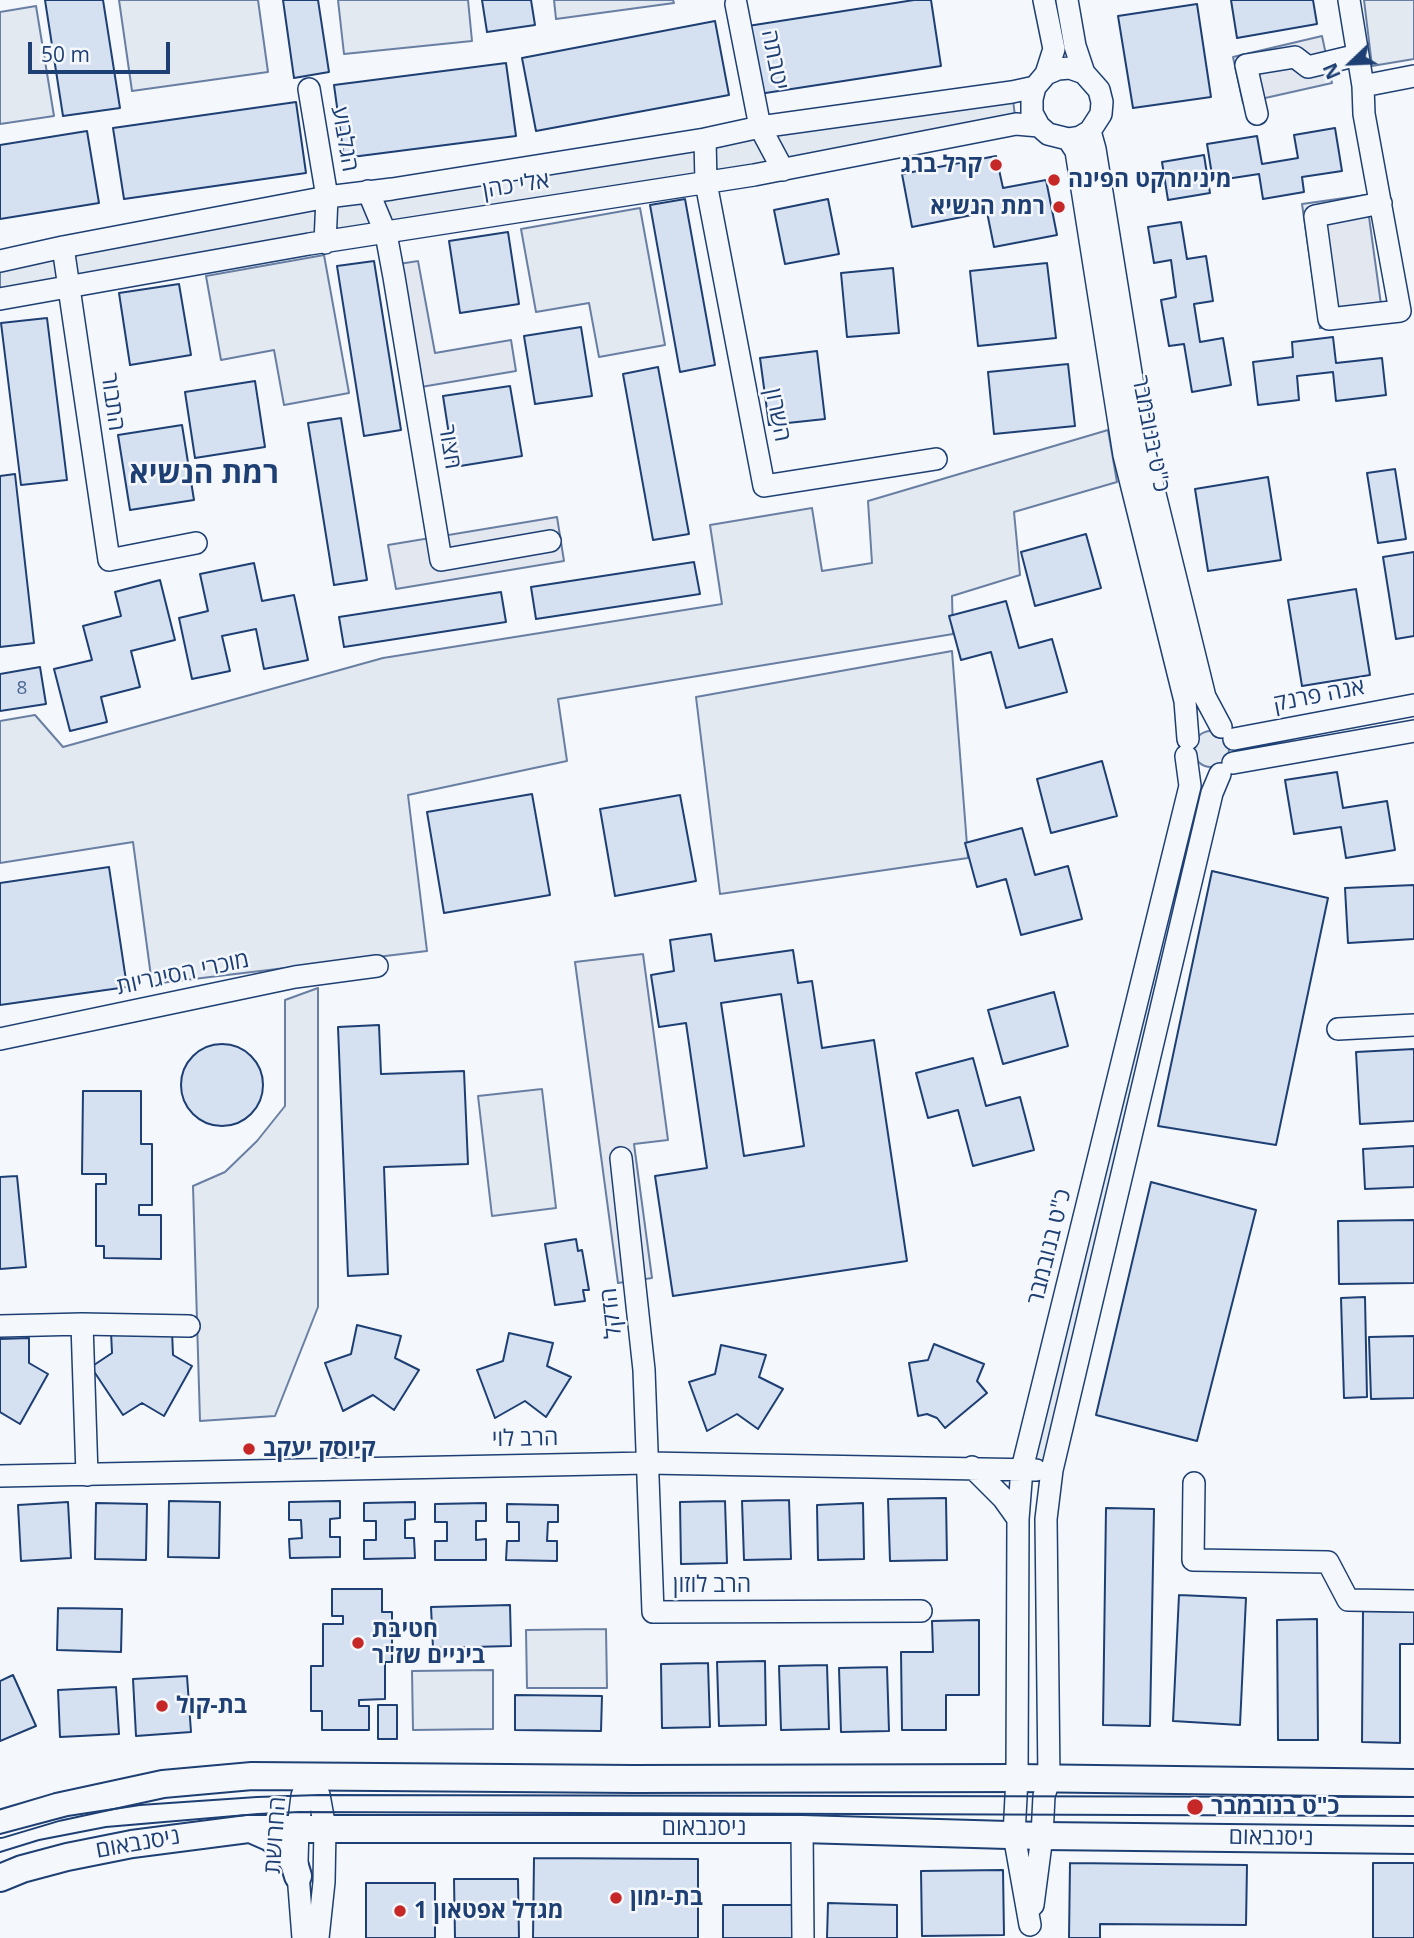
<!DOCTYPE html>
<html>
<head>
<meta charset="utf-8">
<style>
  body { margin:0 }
  #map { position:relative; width:1414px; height:1938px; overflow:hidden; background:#f4f7fb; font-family:"Open Sans",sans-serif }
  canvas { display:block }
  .north { position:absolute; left:1316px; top:28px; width:70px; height:70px; -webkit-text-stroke:5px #f4f7fb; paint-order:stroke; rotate:247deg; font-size:19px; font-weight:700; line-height:28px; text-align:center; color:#1d3f73 }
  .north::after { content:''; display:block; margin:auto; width:24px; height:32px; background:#1d3f73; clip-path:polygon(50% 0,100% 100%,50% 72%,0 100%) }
  .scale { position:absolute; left:28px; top:42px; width:142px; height:32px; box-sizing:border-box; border:4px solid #1d3f73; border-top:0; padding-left:9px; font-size:21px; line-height:24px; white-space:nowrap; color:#1d3f73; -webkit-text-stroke:5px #f4f7fb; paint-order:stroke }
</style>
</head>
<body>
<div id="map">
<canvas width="1414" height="1938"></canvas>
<div class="north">N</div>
<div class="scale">50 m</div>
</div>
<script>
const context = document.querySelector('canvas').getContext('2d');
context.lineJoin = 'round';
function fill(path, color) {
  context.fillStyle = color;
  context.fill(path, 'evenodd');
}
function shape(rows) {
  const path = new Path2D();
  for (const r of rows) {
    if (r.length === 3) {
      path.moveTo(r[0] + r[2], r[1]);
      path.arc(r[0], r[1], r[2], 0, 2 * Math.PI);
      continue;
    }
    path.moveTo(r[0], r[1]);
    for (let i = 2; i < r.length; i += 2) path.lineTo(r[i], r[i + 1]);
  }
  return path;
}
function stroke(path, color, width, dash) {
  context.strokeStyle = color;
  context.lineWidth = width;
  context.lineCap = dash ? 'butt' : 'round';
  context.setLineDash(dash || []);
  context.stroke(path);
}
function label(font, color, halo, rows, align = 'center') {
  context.font = font + ' "Open Sans",Heebo,sans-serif';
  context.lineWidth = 5;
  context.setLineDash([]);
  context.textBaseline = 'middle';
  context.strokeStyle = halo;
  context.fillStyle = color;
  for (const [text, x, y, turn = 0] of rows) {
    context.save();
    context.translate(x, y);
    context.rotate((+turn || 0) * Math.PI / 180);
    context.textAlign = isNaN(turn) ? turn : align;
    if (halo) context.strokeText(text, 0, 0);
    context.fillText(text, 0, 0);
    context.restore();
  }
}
const green = shape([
  [119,0,258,0,268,72,132,91,119,0],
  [338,0,468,0,472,41,344,54,338,0],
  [554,0,673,0,674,3,556,19,554,0],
  [1364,0,1414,0,1414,59,1372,66,1364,0],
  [36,6,54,116,0,124,0,12,36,6],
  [1012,92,1016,124,0,299,0,261,1012,92],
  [640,208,665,345,599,357,589,303,536,312,521,229,640,208],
  [324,255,349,393,284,405,274,350,221,360,206,276,324,255],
  [1108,430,1117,482,1014,512,1020,575,952,596,953,634,558,699,567,761,408,795,427,951,152,984,133,842,0,863,0,721,35,715,63,747,383,658,722,604,710,525,812,508,822,571,872,563,868,501,1108,430],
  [952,651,968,858,720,894,696,697,952,651],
  [1211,749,18],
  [1190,786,1212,793,1052,1470,1022,1469,1190,786],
  [318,988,318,1307,275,1416,200,1421,193,1186,225,1172,257,1141,285,1106,285,1000,318,988],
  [542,1089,556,1208,492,1216,478,1096,542,1089],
  [606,1629,607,1688,527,1688,526,1630,606,1629],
  [493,1670,493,1729,413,1730,412,1671,493,1670]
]);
fill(green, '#e3e9f0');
stroke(green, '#687fa3', 2);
const parking = shape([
  [1322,36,1332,83,1243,103,1233,57,1322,36],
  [1366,195,1383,319,1320,328,1302,204,1366,195],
  [418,261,435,353,511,340,516,371,421,387,399,264,418,261],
  [557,517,564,561,396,589,388,545,557,517],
  [643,954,668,1140,634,1144,652,1278,618,1283,575,962,643,954]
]);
fill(parking, '#e3e8f0');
stroke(parking, '#687fa3', 2);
const building = shape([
  [45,0,103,0,120,108,63,116,45,0],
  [283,0,318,0,329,72,294,78,283,0],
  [482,0,531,0,535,25,487,32,482,0],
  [914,0,931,0,941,66,759,94,748,26,914,0],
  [1231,0,1313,0,1317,24,1237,38,1231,0],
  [1197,4,1211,97,1133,108,1118,16,1197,4],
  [715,21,729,95,536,131,522,58,715,21],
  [506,63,516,136,344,158,334,85,506,63],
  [296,102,306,173,124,199,113,128,296,102],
  [1335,128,1342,171,1302,177,1304,192,1263,199,1259,174,1213,181,1207,144,1257,136,1262,164,1298,158,1294,135,1335,128],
  [87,131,99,203,0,219,0,145,87,131],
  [1204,155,1210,193,1168,200,1162,162,1204,155],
  [996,156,1003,188,1046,180,1057,235,994,247,987,212,912,227,902,174,996,156],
  [685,199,715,365,680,372,650,205,685,199],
  [828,199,839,254,785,264,774,210,828,199],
  [1181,222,1187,259,1206,256,1213,301,1194,304,1200,342,1223,338,1231,385,1192,392,1184,344,1169,346,1161,300,1176,297,1171,260,1154,263,1148,227,1181,222],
  [508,232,519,304,460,313,449,241,508,232],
  [374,261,401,430,364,436,337,266,374,261],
  [1047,263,1056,338,978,346,970,271,1047,263],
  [893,268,899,333,847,337,841,273,893,268],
  [179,284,191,355,130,365,119,293,179,284],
  [47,318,67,480,21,485,1,323,47,318],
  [581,327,592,396,535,404,524,336,581,327],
  [1333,337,1336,363,1382,358,1386,395,1336,401,1333,372,1297,376,1299,400,1258,405,1253,362,1293,357,1292,342,1333,337],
  [817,351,825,419,769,425,760,358,817,351],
  [1068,364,1075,426,994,434,988,372,1068,364],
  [658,367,689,534,653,540,623,374,658,367],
  [255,381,265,447,195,458,185,392,255,381],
  [510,386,522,456,454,467,443,396,510,386],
  [341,418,367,580,334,585,308,423,341,418],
  [182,425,194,500,130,510,118,435,182,425],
  [1395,469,1406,539,1378,543,1367,473,1395,469],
  [15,474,34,643,0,647,0,476,15,474],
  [1268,477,1281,560,1208,571,1195,489,1268,477],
  [1086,534,1101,588,1035,606,1021,552,1086,534],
  [1414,552,1414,636,1396,639,1383,557,1414,552],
  [694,562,700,594,536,619,531,587,694,562],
  [254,563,262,601,294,595,308,660,264,669,256,629,222,636,230,671,192,679,179,618,208,611,200,574,254,563],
  [160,580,175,640,131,651,140,687,101,697,107,722,70,731,54,669,92,660,83,626,121,616,115,592,160,580],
  [1356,589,1370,675,1302,686,1288,600,1356,589],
  [501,592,506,622,344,647,339,617,501,592],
  [1006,601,1019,648,1052,639,1067,692,1006,708,991,652,961,660,949,616,1006,601],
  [40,667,46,704,0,711,0,674,40,667],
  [1102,761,1117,816,1051,833,1037,779,1102,761],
  [1337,772,1343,808,1387,801,1395,850,1346,858,1341,827,1294,834,1285,780,1337,772],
  [532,794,550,895,444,913,427,812,532,794],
  [680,795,696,881,615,896,600,809,680,795],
  [1022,828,1035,875,1068,866,1082,919,1021,935,1006,879,977,887,965,843,1022,828],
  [109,867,127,987,0,1005,0,883,109,867],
  [1212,871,1328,898,1276,1145,1158,1126,1212,871],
  [1414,885,1414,939,1348,943,1345,888,1414,885],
  [711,934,715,961,793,950,798,983,812,981,822,1048,874,1040,907,1261,673,1296,655,1176,707,1168,686,1023,659,1027,651,975,674,971,670,940,711,934],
  [781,994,804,1146,744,1156,721,1003,781,994],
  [1054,992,1068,1046,1003,1064,988,1010,1054,992],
  [379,1025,381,1074,464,1071,468,1164,384,1167,388,1274,348,1276,338,1027,379,1025],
  [222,1085,41],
  [1414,1049,1414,1121,1360,1124,1356,1052,1414,1049],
  [973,1058,986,1106,1020,1097,1034,1150,973,1166,958,1110,928,1118,916,1073,973,1058],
  [83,1091,141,1091,141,1144,152,1144,152,1205,139,1205,139,1215,161,1215,161,1259,104,1258,104,1246,96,1246,96,1184,106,1184,106,1174,82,1174,83,1091],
  [1414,1146,1414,1187,1365,1189,1363,1149,1414,1146],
  [17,1176,26,1267,0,1269,0,1177,17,1176],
  [1151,1182,1256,1210,1197,1441,1096,1415,1151,1182],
  [1414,1220,1414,1283,1339,1284,1338,1221,1414,1220],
  [576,1239,578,1251,582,1250,589,1290,583,1290,585,1301,555,1305,545,1244,576,1239],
  [1365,1297,1367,1397,1344,1398,1341,1298,1365,1297],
  [357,1325,401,1336,395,1358,419,1370,394,1410,373,1395,343,1411,325,1363,351,1354,357,1325],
  [172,1331,173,1355,192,1366,164,1416,142,1403,123,1415,91,1367,112,1353,111,1332,172,1331],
  [509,1333,553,1343,547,1366,571,1377,546,1417,525,1401,495,1418,477,1370,503,1361,509,1333],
  [1414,1336,1414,1398,1371,1399,1369,1337,1414,1336],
  [29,1338,29,1363,48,1374,20,1424,0,1412,0,1339,29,1338],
  [934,1344,984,1364,977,1381,987,1393,945,1428,937,1418,927,1414,918,1416,909,1363,928,1360,934,1344],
  [721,1345,766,1355,759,1377,783,1389,758,1429,737,1414,707,1431,689,1382,715,1374,721,1345],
  [946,1498,947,1560,890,1561,888,1499,946,1498],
  [789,1500,791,1559,744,1560,742,1501,789,1500],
  [169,1501,220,1502,219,1558,168,1557,169,1501],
  [340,1501,340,1518,330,1519,330,1537,340,1537,340,1557,290,1558,289,1539,302,1538,301,1520,289,1520,289,1502,340,1501],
  [725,1501,727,1563,681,1564,680,1502,725,1501],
  [68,1502,71,1558,21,1561,18,1505,68,1502],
  [415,1502,415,1519,405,1520,405,1538,414,1538,415,1558,364,1559,364,1540,376,1540,376,1521,364,1521,364,1503,415,1502],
  [96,1503,147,1504,146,1560,95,1559,96,1503],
  [486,1503,486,1521,476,1521,476,1540,486,1539,486,1560,435,1560,435,1541,447,1541,447,1522,435,1522,435,1504,486,1503],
  [863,1503,864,1559,818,1560,817,1505,863,1503],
  [507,1504,558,1505,558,1522,548,1522,547,1541,557,1541,557,1561,506,1560,507,1541,519,1541,519,1522,507,1522,507,1504],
  [1106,1508,1154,1509,1150,1726,1103,1725,1106,1508],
  [332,1589,382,1589,382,1612,392,1612,392,1662,385,1662,385,1699,359,1700,359,1706,369,1706,369,1730,322,1730,322,1711,311,1711,311,1666,323,1666,323,1624,343,1624,343,1616,332,1616,332,1589],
  [1179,1595,1246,1598,1240,1725,1173,1721,1179,1595],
  [510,1605,511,1646,433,1648,431,1607,510,1605],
  [58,1608,122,1609,121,1652,57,1650,58,1608],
  [1363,1611,1414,1612,1414,1644,1400,1644,1400,1743,1362,1742,1363,1611],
  [1317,1619,1318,1740,1278,1740,1277,1620,1317,1619],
  [979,1620,979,1695,946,1695,946,1730,902,1730,901,1652,933,1652,932,1621,979,1620],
  [765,1661,766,1725,719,1726,717,1662,765,1661],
  [708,1663,710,1727,662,1728,661,1664,708,1663],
  [827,1665,829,1729,781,1730,779,1666,827,1665],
  [887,1667,889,1731,841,1732,839,1668,887,1667],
  [13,1675,36,1726,0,1741,0,1681,13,1675],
  [187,1676,191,1732,136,1736,133,1679,187,1676],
  [116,1687,119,1734,60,1737,58,1690,116,1687],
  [515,1695,602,1696,601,1731,515,1730,515,1695],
  [378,1705,397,1705,397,1739,378,1739,378,1705],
  [534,1858,698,1859,698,1938,533,1938,534,1858],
  [1070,1863,1247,1865,1246,1925,1100,1924,1100,1938,1069,1938,1070,1863],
  [1373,1863,1414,1863,1414,1938,1373,1938,1373,1863],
  [1003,1870,1004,1935,922,1936,921,1871,1003,1870],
  [454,1879,518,1879,519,1938,455,1938,454,1879],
  [366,1883,435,1883,435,1938,366,1938,366,1883],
  [828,1903,897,1905,897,1938,827,1938,828,1903],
  [723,1905,796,1905,796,1938,723,1938,723,1905]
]);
fill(building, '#d5e0f0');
stroke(building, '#1d3f73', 2);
const minor = shape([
  [1044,0,1054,49,1046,74],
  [1067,0,1075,46,1084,73,1099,90,1102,102,1101,114,1090,131,1080,137,1068,139,1048,134,1039,126,1032,113,1032,99,1035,87,1046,74,1058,69,1070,68,1084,73],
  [1349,0,1363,86,1364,114,1400,311,1329,319,1315,216,1381,203],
  [736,4,760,127,783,170],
  [1363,86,1414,76],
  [309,89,327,197,325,243],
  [1257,114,1246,65,1295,57,1308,67,1358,55],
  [1090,131,1095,149,1142,441,1205,697,1221,727],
  [705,139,706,183,764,486,936,459],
  [1068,139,1076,151,1124,455,1185,701,1188,739],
  [368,191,386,234,394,277,441,560,550,541],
  [63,247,109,560,196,543],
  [0,261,63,247,327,197,392,189,705,139,760,127,1012,92,1035,87],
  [0,299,309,244,754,175,1016,124,1039,126],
  [1234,739,1414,705],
  [1233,763,1414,731],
  [1338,1029,1414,1025],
  [0,1039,295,977,377,966],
  [621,1158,644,1370,653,1612,921,1611],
  [82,1324,189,1326],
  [0,1326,82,1324,87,1475],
  [972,1467,1003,1498,1018,1519],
  [0,1476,648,1463,1036,1470],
  [1194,1483,1193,1560,1328,1562,1348,1600,1414,1601],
  [310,1775,319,1795,325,1828,324,1882,318,1938],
  [802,1829,803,1938],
  [1033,1905,1042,1836,1044,1796,1049,1780,1046,1519,1052,1470,1212,793,1220,774],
  [1030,1925,1014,1835,1017,1778,1018,1519,1022,1469,1190,786,1186,756],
  [303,1938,297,1861,298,1828,302,1796,310,1775]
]);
const major = shape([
  [0,1824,57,1807,163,1784,252,1776,634,1779,1017,1778,1414,1783],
  [253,1830,269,1837,284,1847,294,1863,298,1876],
  [0,1878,22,1869,67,1857,132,1844,248,1829,802,1829,1042,1836,1414,1840]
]);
stroke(minor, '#1d3f73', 24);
stroke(major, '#1d3f73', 30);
stroke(minor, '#f4f7fb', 21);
stroke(major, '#f4f7fb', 26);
stroke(shape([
  [0,1834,68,1816,140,1805,257,1797,319,1795,1414,1797],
  [0,1852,39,1840,106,1827,258,1814,299,1812,1414,1816]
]), '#1d3f73', 2);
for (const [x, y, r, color] of [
  [996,165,7,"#c62828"],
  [1054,180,7,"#c62828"],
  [1059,207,7,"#c62828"],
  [249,1449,7,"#c62828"],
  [358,1643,7,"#c62828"],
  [162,1706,7,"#c62828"],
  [1195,1807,9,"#c62828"],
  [616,1898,7,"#c62828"],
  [400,1911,7,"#c62828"]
]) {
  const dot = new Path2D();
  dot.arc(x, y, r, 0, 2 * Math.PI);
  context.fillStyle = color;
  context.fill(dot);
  stroke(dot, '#f4f7fb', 2.5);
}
label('19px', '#4b6792', null, [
  ["8",22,689]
]);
label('23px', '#1d3f73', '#f4f7fb', [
  ["יטבתה",774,60,79],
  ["הגלבוע",344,139,80],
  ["אלי כהן",516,186,-9],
  ["התבור",112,402,82],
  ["השרון",777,415,79],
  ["כ\"ט בנובמבר",1150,434,79],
  ["חצור",449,447,81],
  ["אנה פרנק",1319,696,-11],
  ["מוכרי הסיגריות",183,974,-12],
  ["כ\"ט בנובמבר",1050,1247,-76],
  ["הדקל",612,1313,-96],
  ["הרב לוי",525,1439,-1],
  ["הרב לוזון",712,1585],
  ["ניסנבאום",704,1828],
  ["החרושת",276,1835,-86],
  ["ניסנבאום",1271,1838,1],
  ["ניסנבאום",138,1844,-10]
]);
label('bold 23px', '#1d3f73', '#f4f7fb', [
  ["קרל ברג",982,165,"right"],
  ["מינימרקט הפינה",1068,180],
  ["רמת הנשיא",1045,207,"right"],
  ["קיוסק יעקב",263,1449],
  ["חטיבת",372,1630],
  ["ביניים שז\"ר",372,1656],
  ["בת-קול",176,1706],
  ["כ\"ט בנובמבר",1211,1807],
  ["בת-ימון",630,1898],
  ["מגדל אפטאון 1",414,1911]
], 'left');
label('bold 30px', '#1d3f73', '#f4f7fb', [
  ["רמת הנשיא",204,474]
]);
</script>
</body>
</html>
